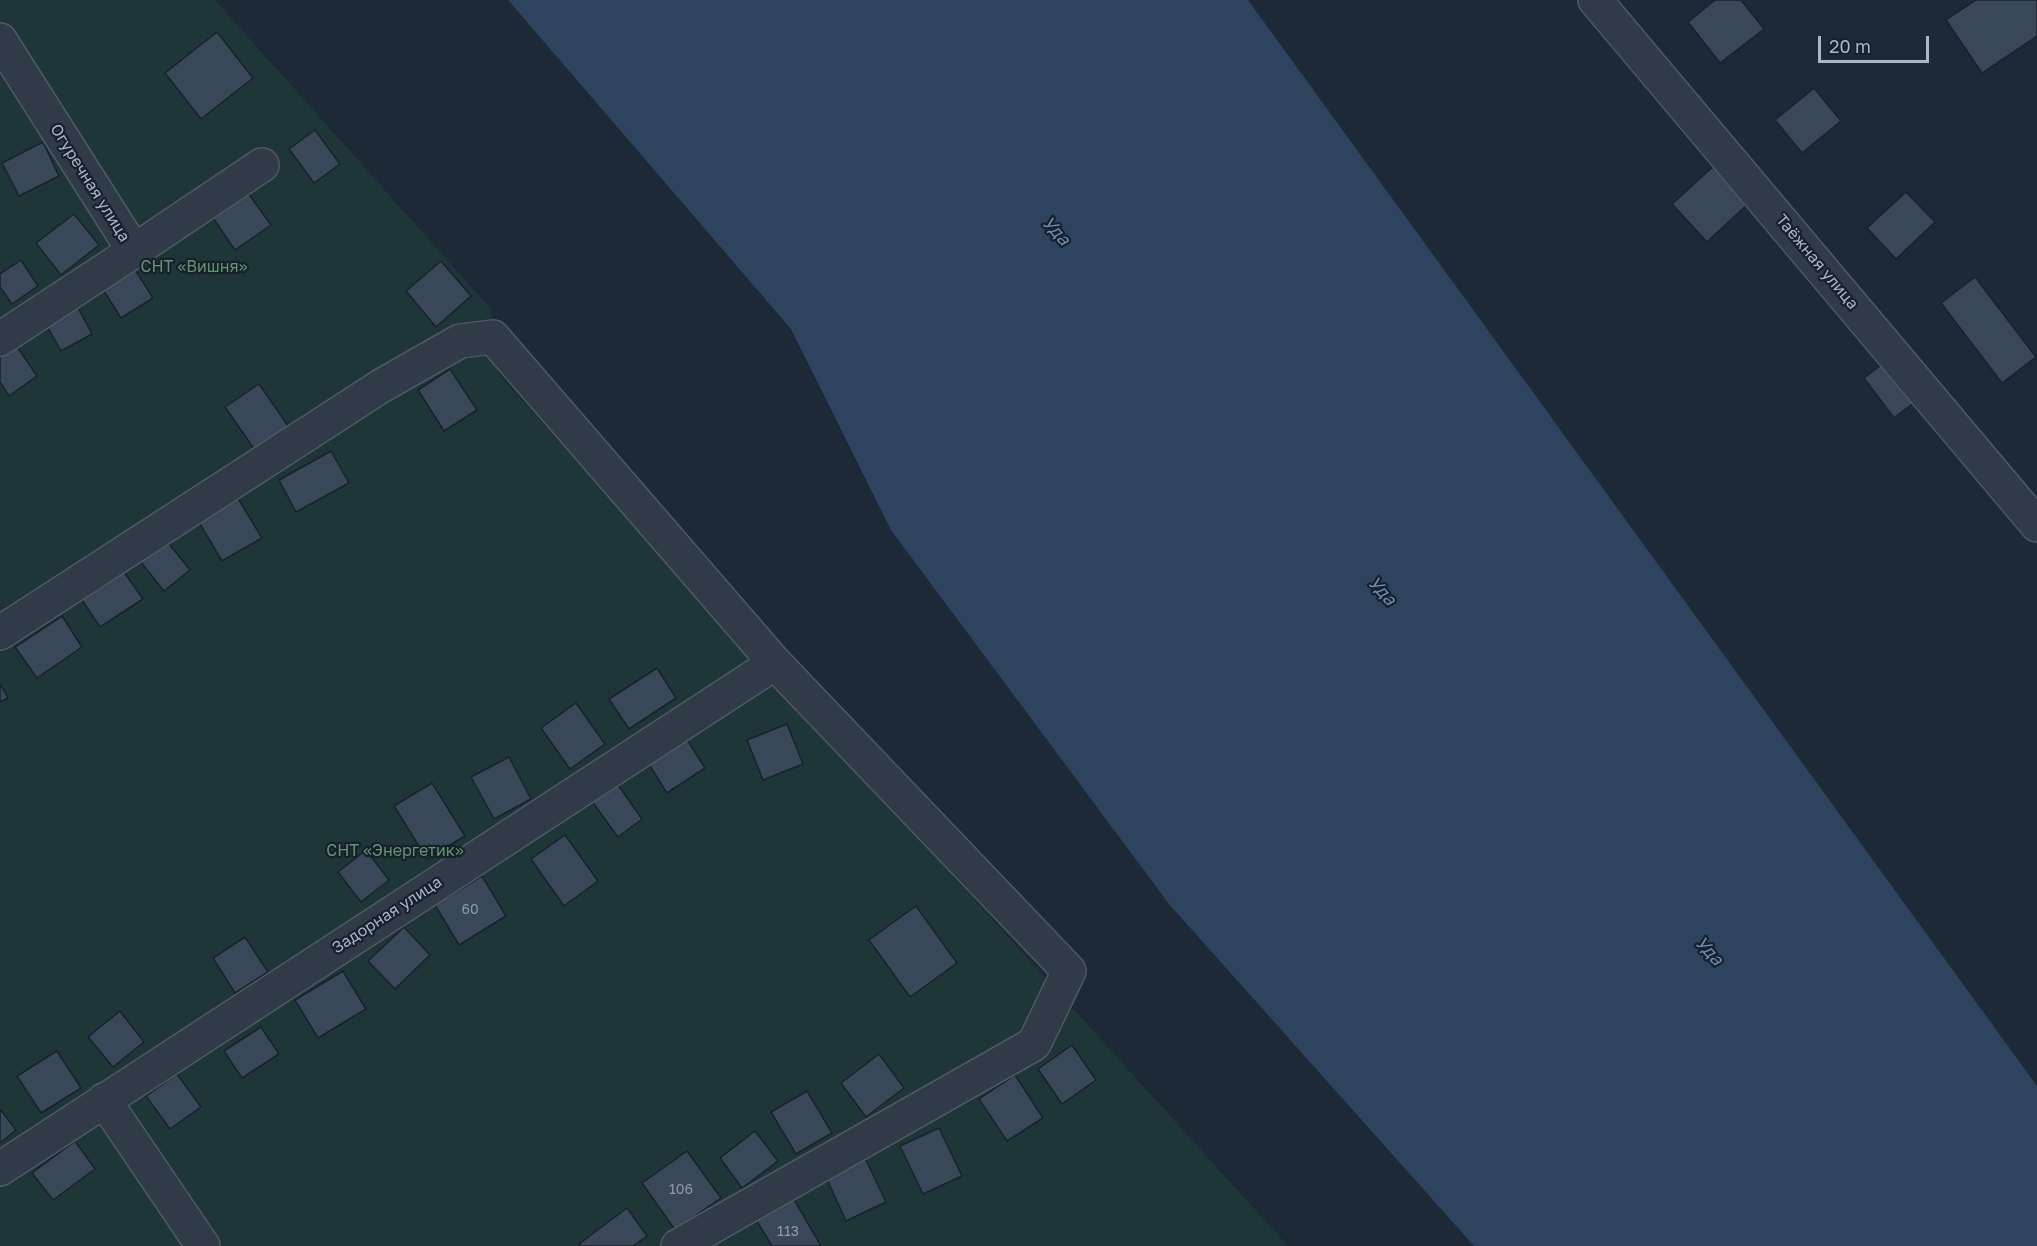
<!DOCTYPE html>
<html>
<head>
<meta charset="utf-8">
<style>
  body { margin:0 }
  #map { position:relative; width:2037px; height:1246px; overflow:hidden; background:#1d2937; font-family:"Golos Text",sans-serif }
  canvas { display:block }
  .scale { position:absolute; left:1818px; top:36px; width:111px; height:27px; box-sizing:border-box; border:3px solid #aab5c5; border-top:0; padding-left:8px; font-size:18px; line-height:21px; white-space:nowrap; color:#aab5c5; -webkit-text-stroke:4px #17202c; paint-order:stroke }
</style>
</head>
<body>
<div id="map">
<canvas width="2037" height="1246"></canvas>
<div class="scale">20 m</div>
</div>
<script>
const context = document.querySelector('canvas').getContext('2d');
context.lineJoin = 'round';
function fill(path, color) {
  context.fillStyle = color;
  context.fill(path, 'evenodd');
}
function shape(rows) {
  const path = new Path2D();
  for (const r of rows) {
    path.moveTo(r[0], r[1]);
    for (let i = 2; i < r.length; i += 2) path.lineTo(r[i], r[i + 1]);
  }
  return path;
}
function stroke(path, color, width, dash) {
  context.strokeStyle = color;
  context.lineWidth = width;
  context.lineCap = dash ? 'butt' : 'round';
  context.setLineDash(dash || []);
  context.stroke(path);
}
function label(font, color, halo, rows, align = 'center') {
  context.font = font + ' "Golos Text",sans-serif';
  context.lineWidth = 4.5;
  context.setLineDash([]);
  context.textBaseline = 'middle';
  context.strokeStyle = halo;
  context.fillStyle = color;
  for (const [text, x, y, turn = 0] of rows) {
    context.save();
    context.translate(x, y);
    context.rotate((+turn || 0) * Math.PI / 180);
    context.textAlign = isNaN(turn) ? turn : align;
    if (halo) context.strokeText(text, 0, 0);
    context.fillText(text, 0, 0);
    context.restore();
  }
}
fill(shape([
  [0,0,215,0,491,309,500,376,1288,1246,0,1246]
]), '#1f3638');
fill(shape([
  [508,0,1248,0,2037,1086,2037,1246,1474,1246,1169,904,891,530,791,329]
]), '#2d435e');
const building = shape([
  [1715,0,1741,0,1764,29,1720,63,1688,22,1715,0],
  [1976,0,2037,0,2037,36,1982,73,1946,20,1976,0],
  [217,32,253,78,201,119,165,73,217,32],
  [1814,88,1841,121,1802,153,1775,120,1814,88],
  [315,130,340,164,314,183,289,149,315,130],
  [43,142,59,176,19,196,2,163,43,142],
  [1716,164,1751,201,1707,242,1672,204,1716,164],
  [1906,192,1935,222,1896,259,1867,228,1906,192],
  [248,193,271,225,235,250,213,218,248,193],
  [74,214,99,245,61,275,36,243,74,214],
  [21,260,38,286,12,304,0,287,0,274,21,260],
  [441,261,471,296,436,327,406,291,441,261],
  [134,268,153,298,121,318,102,288,134,268],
  [1975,277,2036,357,2002,383,1941,303,1975,277],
  [77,306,92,334,61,351,46,324,77,306],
  [14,342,37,376,9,396,0,382,0,352,14,342],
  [1885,362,1916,401,1894,418,1864,378,1885,362],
  [450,369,477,410,444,431,418,390,450,369],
  [259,384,291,430,257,453,225,407,259,384],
  [331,451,349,483,296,512,279,480,331,451],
  [236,495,262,538,222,561,197,519,236,495],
  [166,540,190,570,164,591,140,561,166,540],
  [124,572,143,599,100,627,82,600,124,572],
  [62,616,82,647,37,678,15,647,62,616],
  [657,668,676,698,629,729,609,699,657,668],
  [0,684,8,698,0,702,0,684],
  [576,703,605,744,570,769,541,728,576,703],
  [787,724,803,764,763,780,747,740,787,724],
  [686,738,705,768,667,793,648,763,686,738],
  [509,757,531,799,494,819,471,777,509,757],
  [616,782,642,819,618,837,591,800,616,782],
  [432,783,465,836,427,859,394,806,432,783],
  [565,835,598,881,564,906,531,859,565,835],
  [366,850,389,880,361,902,338,872,366,850],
  [482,876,506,916,459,945,435,905,482,876],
  [916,906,957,963,910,997,869,940,916,906],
  [404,927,430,955,395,989,368,961,404,927],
  [245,937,268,972,235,993,213,958,245,937],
  [343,971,366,1009,318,1038,295,1000,343,971],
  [120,1011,144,1042,113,1067,88,1037,120,1011],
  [261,1027,279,1054,242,1078,224,1051,261,1027],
  [1072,1045,1096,1080,1062,1104,1038,1069,1072,1045],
  [57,1051,81,1088,41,1113,17,1076,57,1051],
  [879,1054,904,1088,866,1117,841,1083,879,1054],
  [177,1074,201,1107,170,1129,146,1096,177,1074],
  [1015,1075,1043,1118,1007,1141,979,1099,1015,1075],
  [807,1091,832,1133,796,1154,771,1112,807,1091],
  [0,1109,16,1130,0,1143,0,1109],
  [939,1128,962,1176,923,1194,900,1146,939,1128],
  [755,1131,778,1161,742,1188,720,1158,755,1131],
  [75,1141,95,1169,53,1200,32,1173,75,1141],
  [687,1151,721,1198,675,1230,642,1183,687,1151],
  [865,1158,886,1202,846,1221,826,1177,865,1158],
  [792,1196,821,1246,772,1246,755,1218,792,1196],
  [627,1208,647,1236,633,1246,581,1246,579,1244,627,1208]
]);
fill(building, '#394758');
stroke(building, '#18222e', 1.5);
const minor = shape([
  [1595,0,2037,525],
  [0,40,134,251,0,339],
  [134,251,262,165],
  [0,633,381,386,460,341,493,337,775,663,1069,971,1034,1044,678,1246],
  [104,1100,203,1246],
  [0,1169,775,663]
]);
stroke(minor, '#4e5866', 36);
stroke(minor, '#313b48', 33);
label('14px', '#8e9aaa', null, [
  ["60",470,910],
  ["106",681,1190],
  ["113",788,1232]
]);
label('16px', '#aab5c5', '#17202c', [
  ["Огуречная улица",90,183,58],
  ["Таёжная улица",1817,262,50],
  ["Задорная улица",387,915,-33]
]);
label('16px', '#61976c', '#17202c', [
  ["СНТ «Вишня»",194,267],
  ["СНТ «Энергетик»",395,851]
]);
label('italic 18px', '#6f8db1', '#17202c', [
  ["Уда",1056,231,48],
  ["Уда",1382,591,48],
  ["Уда",1709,951,48]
]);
</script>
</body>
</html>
